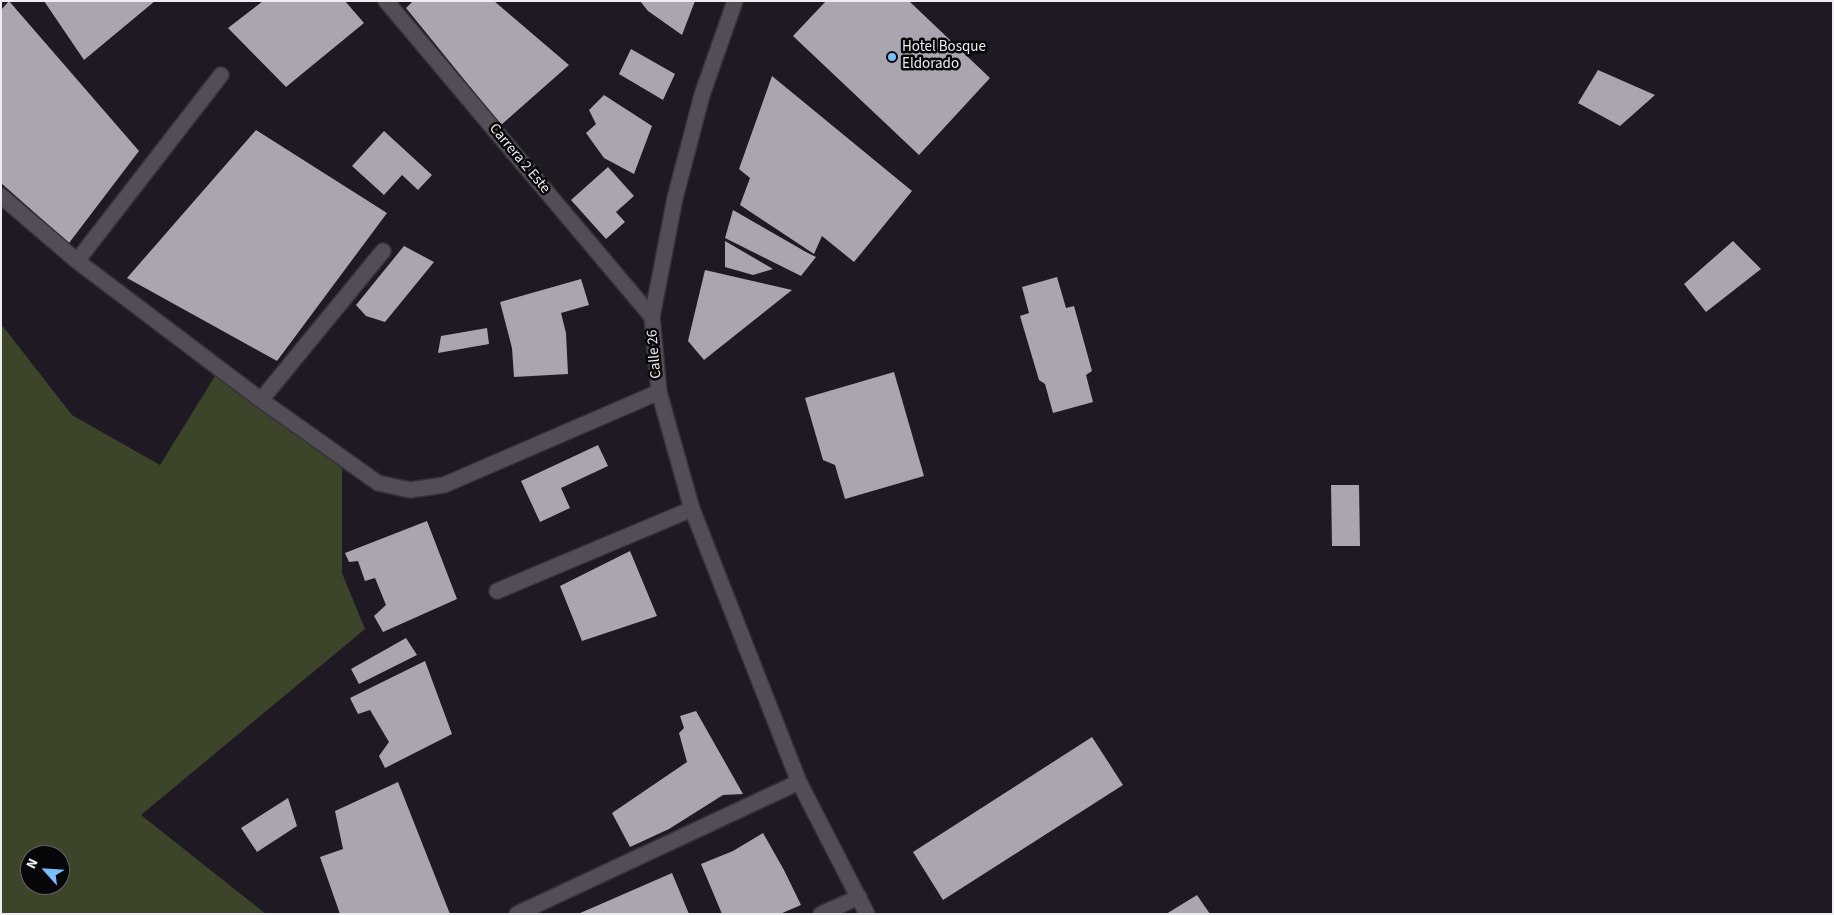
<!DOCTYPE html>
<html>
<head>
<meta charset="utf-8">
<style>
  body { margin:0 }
  #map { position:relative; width:1834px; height:915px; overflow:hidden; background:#1e1922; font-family:"Source Sans 3",sans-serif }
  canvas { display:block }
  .frame { position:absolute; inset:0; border:2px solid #eeebf1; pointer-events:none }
  .north { position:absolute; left:20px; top:845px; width:50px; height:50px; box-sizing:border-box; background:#070609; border:1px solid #636266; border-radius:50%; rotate:296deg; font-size:14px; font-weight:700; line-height:20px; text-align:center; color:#eeebf1 }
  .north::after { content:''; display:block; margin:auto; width:18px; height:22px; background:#7cbef9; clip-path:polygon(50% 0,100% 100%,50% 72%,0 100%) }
</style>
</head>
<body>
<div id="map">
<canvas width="1834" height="915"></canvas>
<div class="frame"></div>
<div class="north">N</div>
</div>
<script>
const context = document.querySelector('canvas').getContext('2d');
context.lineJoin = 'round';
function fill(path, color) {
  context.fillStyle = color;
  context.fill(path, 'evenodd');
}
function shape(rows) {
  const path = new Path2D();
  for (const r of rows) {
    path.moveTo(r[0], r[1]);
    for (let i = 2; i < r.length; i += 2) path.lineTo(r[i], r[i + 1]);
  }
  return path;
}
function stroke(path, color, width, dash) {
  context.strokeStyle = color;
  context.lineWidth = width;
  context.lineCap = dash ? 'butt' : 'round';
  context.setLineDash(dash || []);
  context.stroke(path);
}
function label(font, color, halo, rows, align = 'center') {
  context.font = font + ' "Source Sans 3",sans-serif';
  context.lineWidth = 5;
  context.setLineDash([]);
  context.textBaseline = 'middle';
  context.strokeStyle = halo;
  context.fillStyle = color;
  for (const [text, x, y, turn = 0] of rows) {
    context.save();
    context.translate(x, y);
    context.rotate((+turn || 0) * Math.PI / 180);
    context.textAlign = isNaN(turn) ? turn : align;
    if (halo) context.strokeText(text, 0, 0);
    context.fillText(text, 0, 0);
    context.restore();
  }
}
fill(shape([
  [1,324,72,415,160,465,215,376,342,467,342,573,365,629,141,815,266,914,1,914],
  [30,855,60,855,60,885,30,885]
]), '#3c4429');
fill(shape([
  [9,1,139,151,69,243,1,183,1,10],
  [44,1,155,1,84,60],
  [263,1,345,1,364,23,286,87,228,28],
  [413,1,494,1,569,65,501,125,406,8],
  [640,1,695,1,682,35,648,11],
  [826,1,909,1,990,78,919,155,793,36],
  [631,49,675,74,663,100,619,74],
  [1598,70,1655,95,1620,126,1578,103],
  [772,76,912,191,854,262,822,236,814,254,740,205,750,178,739,169],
  [604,95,652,126,634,174,604,158,586,133,596,124,589,110],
  [256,130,387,213,277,361,127,278],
  [384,131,432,175,418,190,402,175,384,195,352,166],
  [608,167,634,196,616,212,625,222,606,239,571,200],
  [733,210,806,252,816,257,801,276,725,238],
  [725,241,773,269,753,275,725,267],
  [1733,241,1761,269,1706,312,1684,284],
  [404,246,434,262,385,322,366,316,356,305],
  [705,270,792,290,704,360,688,341],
  [1057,277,1066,308,1074,306,1092,371,1086,375,1093,402,1053,413,1045,384,1039,380,1020,316,1029,313,1022,287],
  [581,279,589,305,561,313,566,333,568,374,514,377,512,348,500,302],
  [487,328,489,344,438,353,441,336],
  [894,372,924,476,845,499,835,465,823,460,805,398],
  [598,445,608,466,561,488,570,508,540,522,521,481],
  [1331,485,1359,485,1360,546,1332,546],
  [427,521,457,599,383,632,374,616,386,605,375,578,365,581,358,561,349,562,345,553],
  [630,551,657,616,582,641,560,586],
  [406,638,417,655,359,684,351,669],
  [425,661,452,734,385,768,379,756,389,742,370,710,358,714,350,698],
  [696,711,743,794,723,795,669,829,630,847,612,813,687,762,679,733,684,728,680,716],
  [1092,737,1123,785,943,900,913,852],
  [398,782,450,914,340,914,320,857,343,849,335,811],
  [288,798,297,826,257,852,241,828],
  [763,833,784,870,801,905,780,914,722,914,701,864,733,851],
  [672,873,689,914,578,914],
  [1197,895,1210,914,1166,914]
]), '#aba5b1');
const street = shape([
  [386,1,652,317],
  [1,196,77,261,261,400,378,483,410,490,444,485,659,392],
  [77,261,221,75],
  [261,400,383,251],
  [497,591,692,509],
  [517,914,799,782],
  [821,914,859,897]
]);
const secondary = shape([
  [735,1,702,95,675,198,652,317,659,392,692,509,799,782,867,914]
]);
stroke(street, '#36333a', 18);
stroke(secondary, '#36333a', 18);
stroke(street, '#524d57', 15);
stroke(secondary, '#524d57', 15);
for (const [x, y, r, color] of [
  [892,57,5,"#7cbef9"]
]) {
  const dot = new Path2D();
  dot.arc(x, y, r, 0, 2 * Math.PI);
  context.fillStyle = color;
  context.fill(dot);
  stroke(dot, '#070609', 2);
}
label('15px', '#eeebf1', '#070609', [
  ["Hotel Bosque",902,48],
  ["Eldorado",902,65]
], 'left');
label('15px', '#eeebf1', '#070609', [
  ["Carrera 2 Este",519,159,50],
  ["Calle 26",655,354,-95]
]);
</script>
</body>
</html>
